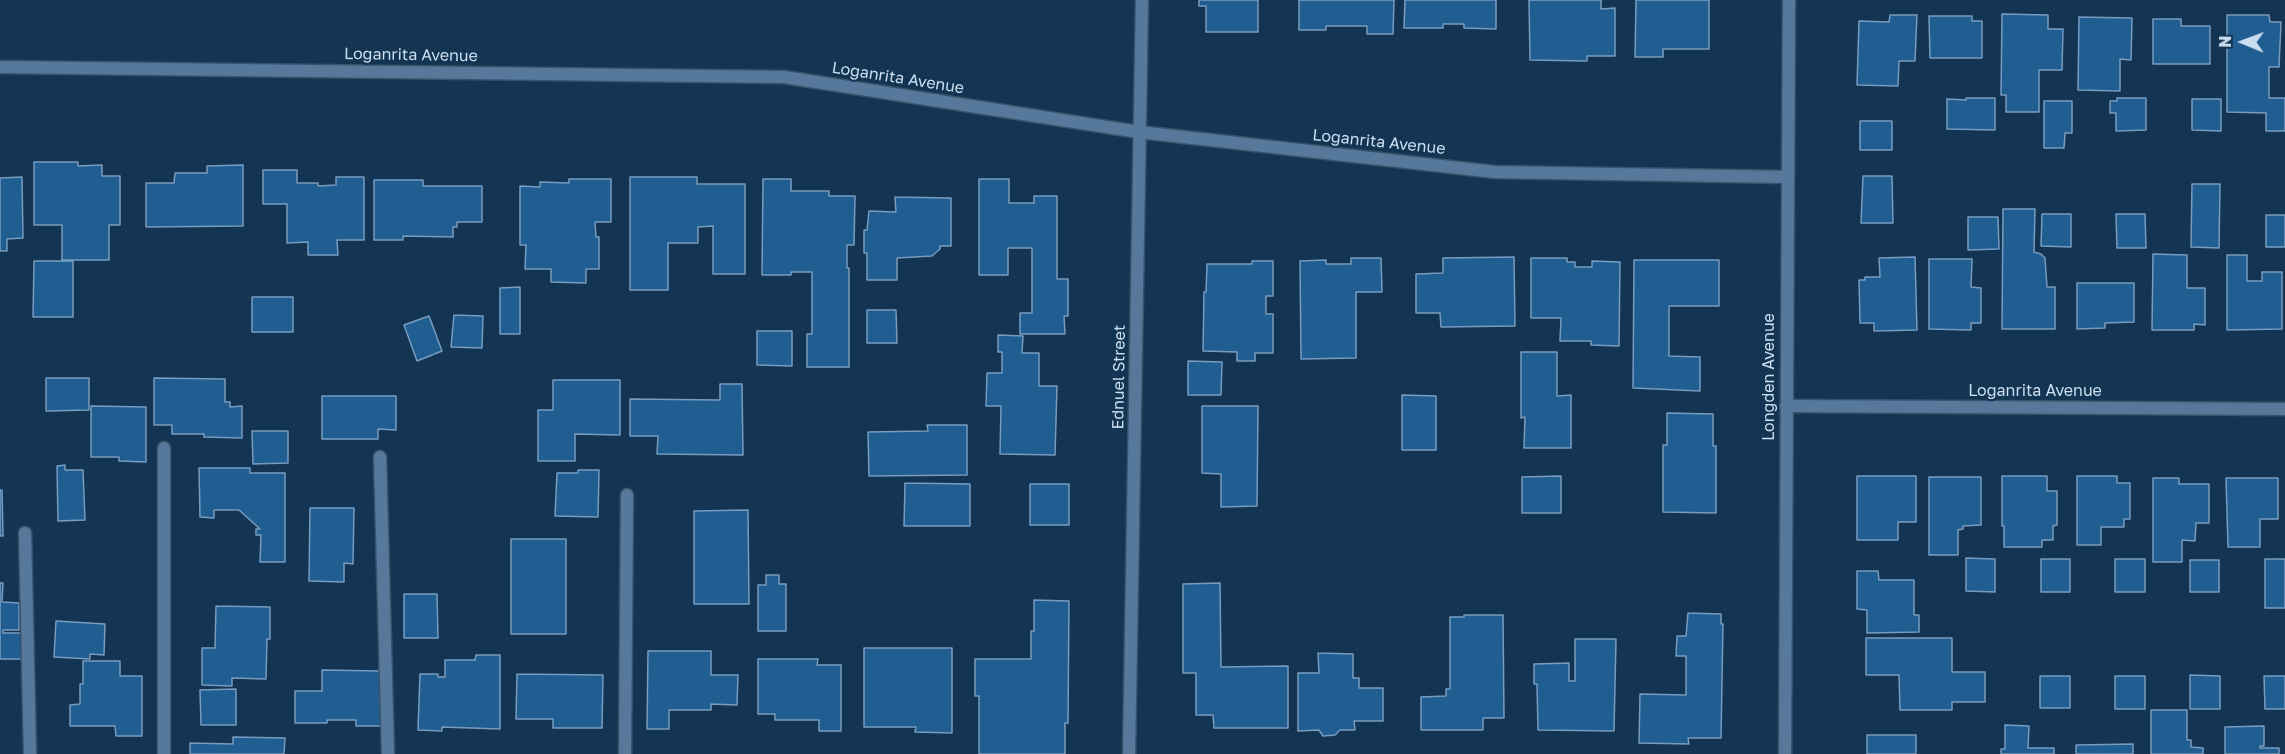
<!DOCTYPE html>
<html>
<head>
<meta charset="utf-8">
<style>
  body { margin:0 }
  #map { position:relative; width:2285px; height:754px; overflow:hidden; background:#133553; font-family:"Golos Text",sans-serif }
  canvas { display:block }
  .north { position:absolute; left:2213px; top:12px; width:60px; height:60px; -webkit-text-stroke:4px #133553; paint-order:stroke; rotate:271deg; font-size:16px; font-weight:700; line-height:24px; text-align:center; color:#cbdef1 }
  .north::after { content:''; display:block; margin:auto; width:21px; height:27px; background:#cbdef1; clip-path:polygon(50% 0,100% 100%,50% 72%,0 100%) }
</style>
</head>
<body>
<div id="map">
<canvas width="2285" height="754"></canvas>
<div class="north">N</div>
</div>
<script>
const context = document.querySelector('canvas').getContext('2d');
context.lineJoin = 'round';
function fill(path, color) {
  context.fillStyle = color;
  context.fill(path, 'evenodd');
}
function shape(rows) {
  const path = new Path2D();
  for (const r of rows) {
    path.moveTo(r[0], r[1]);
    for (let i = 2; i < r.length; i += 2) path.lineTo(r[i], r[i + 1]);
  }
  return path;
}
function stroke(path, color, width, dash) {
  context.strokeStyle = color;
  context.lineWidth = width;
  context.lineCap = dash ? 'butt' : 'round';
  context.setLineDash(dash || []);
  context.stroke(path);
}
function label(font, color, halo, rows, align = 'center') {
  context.font = font + ' "Golos Text",sans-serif';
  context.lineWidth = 4.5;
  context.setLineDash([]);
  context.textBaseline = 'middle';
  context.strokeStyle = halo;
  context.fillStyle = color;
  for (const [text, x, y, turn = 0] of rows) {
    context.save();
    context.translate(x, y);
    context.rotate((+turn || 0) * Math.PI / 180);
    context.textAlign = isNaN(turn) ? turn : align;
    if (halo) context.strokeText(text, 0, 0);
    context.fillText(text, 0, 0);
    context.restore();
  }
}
const building = shape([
  [1199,0,1258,0,1258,32,1206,32,1206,6,1199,6,1199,0],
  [1299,0,1394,0,1393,34,1367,34,1367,26,1326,26,1326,30,1299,30,1299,0],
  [1405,0,1496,0,1496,29,1464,28,1464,24,1443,24,1443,28,1404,28,1405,0],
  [1529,0,1601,0,1601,9,1615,8,1615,56,1587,56,1587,61,1530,60,1529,0],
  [1636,0,1709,0,1709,49,1663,49,1663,57,1635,57,1636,0],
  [2002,14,2048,15,2048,29,2063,29,2062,70,2039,70,2039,112,2006,112,2006,95,2001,95,2002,14],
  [1890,15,1917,15,1915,61,1899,61,1898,86,1857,85,1859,21,1889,22,1890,15],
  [2227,15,2269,15,2270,22,2281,22,2279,67,2269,67,2269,98,2285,98,2285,131,2266,131,2266,113,2227,112,2227,15],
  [1929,16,1972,16,1972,21,1982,21,1982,58,1930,58,1929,16],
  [2079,17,2132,18,2131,60,2120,59,2120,91,2078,90,2079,17],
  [2153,19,2181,19,2181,26,2210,26,2210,64,2153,64,2153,19],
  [1966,98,1995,98,1995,130,1947,129,1947,99,1966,100,1966,98],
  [2117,98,2146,98,2146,130,2116,131,2116,113,2110,113,2110,101,2117,101,2117,98],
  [2192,99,2221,99,2221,131,2192,130,2192,99],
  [2044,101,2072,101,2072,133,2065,133,2064,148,2044,148,2044,101],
  [1860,121,1892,121,1892,150,1860,150,1860,121],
  [34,162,78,162,78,166,102,165,102,176,120,176,120,225,109,225,109,260,62,260,62,225,34,225,34,162],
  [243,165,243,226,146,227,146,183,174,183,175,173,207,173,207,166,243,165],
  [263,170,297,170,297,183,318,183,318,186,336,185,336,177,364,177,364,240,337,240,338,255,308,255,308,242,287,243,287,204,263,204,263,170],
  [1863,176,1892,176,1893,223,1861,223,1863,176],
  [22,177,23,238,7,239,7,251,0,251,0,178,22,177],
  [630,177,697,177,697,184,745,184,745,274,713,274,713,226,698,227,698,243,668,243,668,290,630,290,630,177],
  [569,179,611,179,611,222,595,222,596,237,599,237,599,269,586,269,586,283,551,282,551,269,525,269,526,245,520,245,520,186,540,187,540,182,569,183,569,179],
  [763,179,791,179,791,191,829,191,829,196,855,196,854,245,847,245,847,268,849,268,849,367,807,367,807,334,812,334,812,272,791,272,791,275,762,275,763,179],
  [979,179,1009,179,1009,203,1034,203,1034,196,1057,196,1057,279,1068,279,1068,316,1064,316,1065,334,1020,334,1020,313,1032,313,1032,248,1008,248,1008,275,979,275,979,179],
  [374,180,423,180,423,186,482,186,482,222,457,222,457,227,453,227,453,237,403,236,403,240,374,240,374,180],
  [2192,184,2220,184,2219,248,2191,247,2192,184],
  [895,197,951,198,951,246,940,246,940,249,932,256,897,258,897,280,867,280,867,253,864,253,864,230,867,230,869,211,896,212,895,197],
  [2003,209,2035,209,2034,252,2041,254,2045,258,2047,287,2055,287,2055,329,2002,329,2003,209],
  [2042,214,2071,214,2071,247,2041,246,2042,214],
  [2116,214,2145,214,2146,248,2117,248,2116,214],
  [2266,215,2285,215,2285,247,2266,247,2266,215],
  [1968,217,1998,217,1999,249,1968,250,1968,217],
  [2153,254,2187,255,2187,288,2205,288,2205,325,2194,324,2194,330,2152,330,2153,254],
  [2227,255,2247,255,2247,281,2262,281,2262,272,2282,272,2282,329,2227,330,2227,255],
  [1514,257,1515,326,1441,327,1440,313,1416,313,1416,274,1443,273,1443,258,1514,257],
  [1915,257,1917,330,1874,331,1874,323,1860,323,1859,280,1865,280,1865,277,1880,277,1879,258,1915,257],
  [1351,258,1381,258,1382,292,1356,292,1356,358,1301,359,1300,261,1326,260,1326,264,1351,264,1351,258],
  [1531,258,1567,258,1567,262,1575,262,1575,267,1592,267,1592,261,1620,262,1619,346,1591,345,1591,341,1560,341,1561,318,1531,318,1531,258],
  [1929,259,1972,259,1971,287,1981,288,1981,323,1971,323,1971,330,1929,329,1929,259],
  [1634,260,1719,260,1719,306,1669,306,1669,356,1700,357,1700,391,1633,388,1634,260],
  [34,261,73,261,73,317,33,317,34,261],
  [1252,261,1273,261,1273,296,1266,296,1266,314,1273,314,1273,353,1255,353,1255,361,1237,361,1237,352,1203,351,1204,292,1206,292,1207,264,1252,264,1252,261],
  [2077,283,2134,283,2134,322,2105,323,2105,328,2077,329,2077,283],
  [520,287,520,334,500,334,500,288,520,287],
  [252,297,293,297,293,332,252,332,252,297],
  [867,310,896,310,897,343,867,343,867,310],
  [454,315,483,316,482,348,451,347,454,315],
  [429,316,442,351,417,361,404,325,429,316],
  [757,331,792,331,792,366,757,365,757,331],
  [998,335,1023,336,1022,353,1039,353,1039,386,1057,386,1055,455,1000,454,1001,406,986,406,987,373,1002,373,1002,352,998,352,998,335],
  [1521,352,1557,352,1557,396,1571,395,1571,448,1524,448,1525,417,1521,418,1521,352],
  [1188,361,1222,362,1221,395,1188,395,1188,361],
  [46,378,89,378,89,410,46,411,46,378],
  [154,378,225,379,225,402,230,402,230,407,242,406,242,438,204,437,204,434,172,434,172,425,154,425,154,378],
  [553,380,620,380,620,435,575,434,575,461,538,461,538,410,553,410,553,380],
  [720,384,742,384,743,455,657,454,658,436,630,436,630,399,720,400,720,384],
  [1402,395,1436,396,1436,450,1402,450,1402,395],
  [322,396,396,396,396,430,378,429,378,439,322,439,322,396],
  [91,406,146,407,146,462,119,461,119,457,91,457,91,406],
  [1202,406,1258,406,1257,506,1221,507,1221,474,1202,473,1202,406],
  [1667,413,1713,414,1713,446,1716,446,1716,513,1663,512,1663,445,1667,445,1667,413],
  [927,425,967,425,967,475,869,476,868,432,928,431,927,425],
  [252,431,288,431,288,463,253,464,252,431],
  [65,465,65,470,83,470,85,520,58,521,57,466,65,465],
  [199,468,250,468,250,473,285,473,285,562,260,562,261,535,256,535,256,529,260,529,239,510,214,510,214,518,200,517,199,468],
  [578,470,599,470,598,517,555,516,557,473,578,473,578,470],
  [1561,476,1561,513,1522,513,1522,477,1561,476],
  [1857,476,1916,476,1916,522,1898,522,1898,540,1857,540,1857,476],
  [2002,476,2047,476,2047,491,2057,491,2057,525,2053,526,2053,540,2042,540,2042,547,2004,547,2004,526,2002,526,2002,476],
  [2077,476,2117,476,2117,483,2130,483,2130,519,2124,519,2124,527,2101,527,2101,545,2077,545,2077,476],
  [1929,477,1981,477,1981,525,1963,526,1963,529,1958,530,1958,555,1929,555,1929,477],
  [2153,478,2179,478,2179,484,2209,484,2209,523,2196,523,2195,541,2182,540,2182,562,2153,562,2153,478],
  [2226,478,2278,478,2278,519,2260,519,2260,547,2228,547,2226,478],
  [905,483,970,484,970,526,904,526,905,483],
  [1030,484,1069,484,1069,525,1030,525,1030,484],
  [0,490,2,490,3,536,0,536,0,490],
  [310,508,354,508,353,564,344,563,344,582,309,581,310,508],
  [748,510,749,604,694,604,694,511,748,510],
  [511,539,566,539,566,634,511,634,511,539],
  [1966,558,1995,559,1995,592,1966,591,1966,558],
  [2041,559,2070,559,2070,592,2041,592,2041,559],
  [2115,559,2145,559,2145,592,2115,592,2115,559],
  [2265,559,2285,559,2285,608,2265,608,2265,559],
  [2190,560,2219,560,2219,592,2190,592,2190,560],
  [1857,571,1878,571,1879,580,1914,580,1914,615,1919,615,1919,632,1867,633,1867,610,1857,609,1857,571],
  [766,575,779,575,779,584,786,584,786,631,758,631,758,585,766,585,766,575],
  [0,583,3,583,2,602,19,603,19,630,3,630,3,633,23,633,22,659,0,659,0,583],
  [1220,583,1221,667,1288,666,1288,728,1214,728,1213,715,1196,715,1196,673,1183,673,1183,584,1220,583],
  [404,594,437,594,438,638,404,638,404,594],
  [1034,600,1069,601,1068,723,1065,723,1065,754,979,754,979,696,975,696,975,659,1031,659,1031,631,1034,631,1034,600],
  [216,606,270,607,270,639,267,639,266,679,232,678,232,686,202,685,202,648,215,648,216,606],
  [1688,613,1721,614,1721,624,1723,624,1721,738,1688,738,1689,744,1639,743,1640,694,1686,695,1686,656,1676,656,1677,636,1686,636,1688,613],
  [1464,615,1503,615,1504,718,1483,718,1483,730,1421,730,1421,697,1446,696,1446,689,1450,689,1450,617,1464,617,1464,615],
  [56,621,105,624,104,655,90,654,90,659,54,657,56,621],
  [1866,638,1952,638,1952,672,1985,672,1985,702,1952,702,1952,710,1900,710,1899,675,1866,675,1866,638],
  [1575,639,1616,639,1614,731,1538,730,1537,684,1534,684,1534,664,1569,663,1569,681,1575,681,1575,639],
  [864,648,952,648,952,733,915,732,916,727,864,727,864,648],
  [648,651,711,651,711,675,738,675,737,705,711,704,711,710,669,710,669,729,647,729,648,651],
  [1318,653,1353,654,1353,678,1359,678,1359,688,1383,688,1383,721,1354,721,1355,730,1340,730,1335,735,1323,736,1319,730,1298,731,1298,673,1319,673,1318,653],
  [476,655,500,655,500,729,442,727,442,731,418,730,420,674,438,674,438,677,445,677,445,660,475,660,476,655],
  [758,659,818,659,817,665,841,665,841,731,819,731,819,720,775,720,775,714,758,714,758,659],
  [83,661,120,661,120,676,142,676,142,736,116,736,115,726,70,726,70,705,80,704,80,684,83,684,83,661],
  [322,670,381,671,381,726,356,726,356,720,327,720,327,723,295,723,295,691,322,691,322,670],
  [517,674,603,675,602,728,553,728,553,719,516,719,517,674],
  [2190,675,2220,676,2220,709,2190,709,2190,675],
  [2040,676,2070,676,2070,708,2040,708,2040,676],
  [2115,676,2145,676,2145,709,2115,709,2115,676],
  [2264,676,2285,676,2285,709,2265,709,2264,676],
  [236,689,236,725,201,725,200,690,236,689],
  [2151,710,2187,710,2187,740,2191,740,2191,747,2203,748,2203,754,2151,754,2151,710],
  [2005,725,2029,726,2028,748,2054,748,2054,754,2001,754,2001,749,2005,749,2005,725],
  [2264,726,2264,746,2260,746,2260,748,2279,748,2279,754,2225,754,2225,727,2264,726],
  [1867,735,1916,735,1916,754,1867,754,1867,735],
  [233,737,285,738,284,754,190,754,190,743,233,744,233,737],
  [2133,744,2133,754,2076,754,2076,745,2133,744]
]);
fill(building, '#205d91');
stroke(building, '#789cc0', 1.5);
const service = shape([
  [380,457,388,754],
  [25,533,30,754],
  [164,754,164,448],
  [625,754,627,495]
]);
const minor = shape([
  [0,67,784,77,1139,132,1495,172,1787,177],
  [1786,406,2285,409],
  [1129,754,1142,0]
]);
const tertiary = shape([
  [1785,754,1789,0]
]);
stroke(service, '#39526b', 15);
stroke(minor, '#39526b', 15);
stroke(tertiary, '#39526b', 15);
stroke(service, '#56799b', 12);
stroke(minor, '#56799b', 12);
stroke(tertiary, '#56799b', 12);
label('16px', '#cbdef1', '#133553', [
  ["Loganrita Avenue",411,55,1],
  ["Loganrita Avenue",898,78,9],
  ["Loganrita Avenue",1379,142,6],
  ["Ednuel Street",1119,377,-89],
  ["Longden Avenue",1769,377,-90],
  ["Loganrita Avenue",2035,391]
]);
</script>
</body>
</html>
